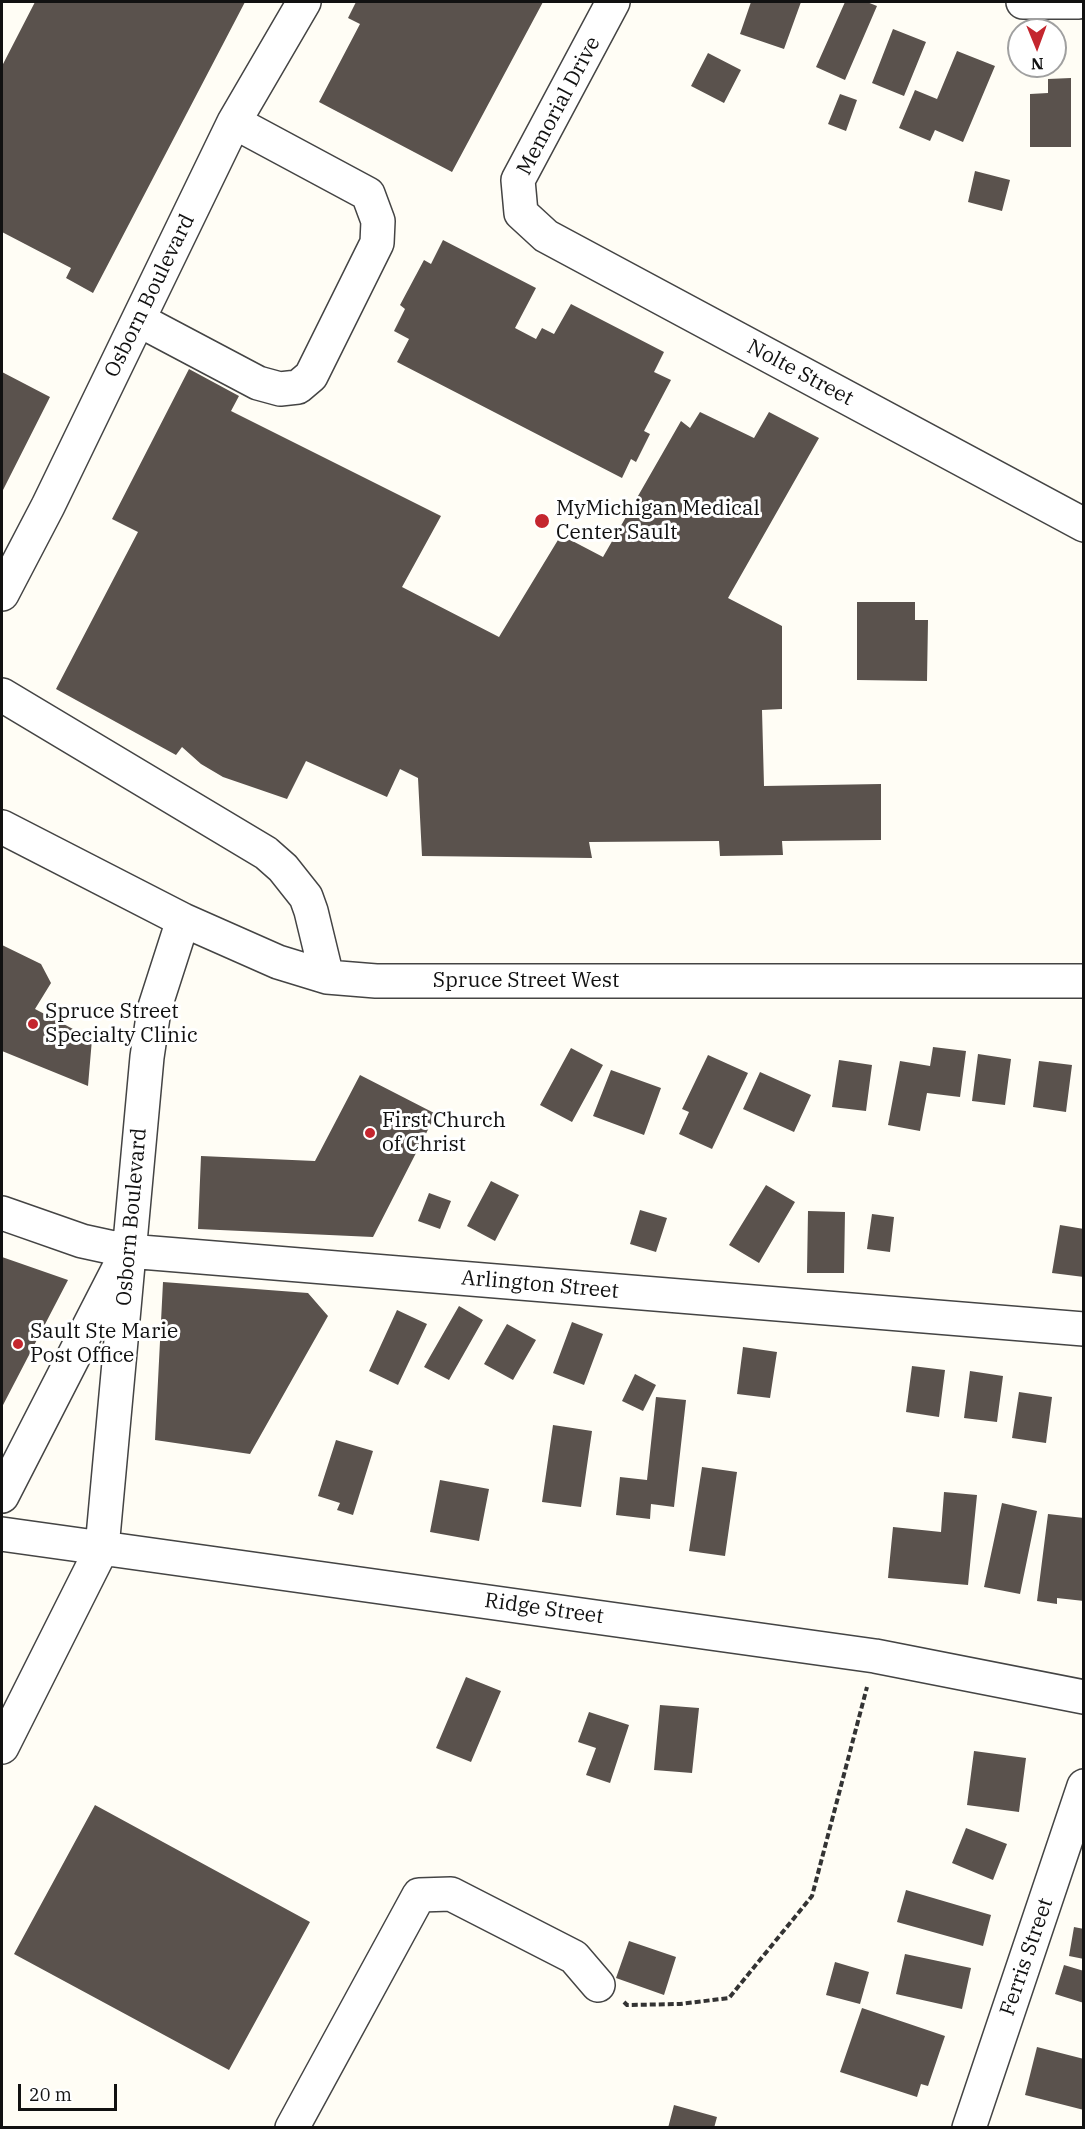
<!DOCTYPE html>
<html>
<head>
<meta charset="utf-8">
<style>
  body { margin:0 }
  #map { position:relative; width:1085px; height:2129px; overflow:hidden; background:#fffdf5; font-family:"IBM Plex Serif",serif }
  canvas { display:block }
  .frame { position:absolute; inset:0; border:3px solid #111; pointer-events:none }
  .north { position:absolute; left:1007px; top:18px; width:60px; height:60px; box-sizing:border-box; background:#fff; border:2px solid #a0a0a0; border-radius:50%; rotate:179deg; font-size:16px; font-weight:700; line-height:24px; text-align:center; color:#111 }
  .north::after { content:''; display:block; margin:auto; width:21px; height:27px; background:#c4262e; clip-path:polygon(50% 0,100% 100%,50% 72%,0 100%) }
  .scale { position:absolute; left:18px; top:2084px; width:99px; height:27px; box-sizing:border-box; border:3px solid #111; border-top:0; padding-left:8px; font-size:18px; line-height:21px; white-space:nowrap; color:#111; -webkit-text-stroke:4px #fff; paint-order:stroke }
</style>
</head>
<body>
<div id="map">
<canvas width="1085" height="2129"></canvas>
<div class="frame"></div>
<div class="north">N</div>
<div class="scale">20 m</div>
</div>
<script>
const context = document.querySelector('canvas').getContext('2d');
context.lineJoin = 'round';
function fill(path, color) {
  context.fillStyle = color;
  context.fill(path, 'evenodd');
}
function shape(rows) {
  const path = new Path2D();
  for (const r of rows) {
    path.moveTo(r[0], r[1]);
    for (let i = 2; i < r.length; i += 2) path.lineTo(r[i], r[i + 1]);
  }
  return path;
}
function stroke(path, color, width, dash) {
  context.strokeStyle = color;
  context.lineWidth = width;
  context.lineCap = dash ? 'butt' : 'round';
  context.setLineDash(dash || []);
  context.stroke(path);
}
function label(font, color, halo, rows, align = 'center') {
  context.font = font + ' "IBM Plex Serif",serif';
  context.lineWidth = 6;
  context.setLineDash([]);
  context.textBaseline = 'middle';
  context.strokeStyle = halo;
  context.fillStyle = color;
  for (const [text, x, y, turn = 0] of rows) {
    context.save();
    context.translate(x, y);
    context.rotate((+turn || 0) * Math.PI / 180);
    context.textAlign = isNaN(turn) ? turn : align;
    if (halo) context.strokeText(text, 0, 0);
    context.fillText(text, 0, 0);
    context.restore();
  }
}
fill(shape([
  [35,2,245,2,93,293,66,278,71,268,2,232,2,66],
  [356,2,543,2,452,172,319,102,360,24,348,18],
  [751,2,801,2,784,49,740,34],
  [845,2,867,2,877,6,845,80,816,67],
  [893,29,926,42,904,96,872,83],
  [957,51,995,66,963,142,935,130,930,141,899,128,915,90,937,99],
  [708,53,741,70,724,103,691,86],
  [1071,78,1071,147,1030,147,1030,94,1048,93,1048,79],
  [840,94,857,100,846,131,828,124],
  [975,171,1010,180,1002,211,968,202],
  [443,240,536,288,515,328,536,339,542,328,554,334,571,304,664,352,654,372,671,380,644,431,650,434,636,462,631,459,622,478,397,362,409,339,394,331,405,309,400,305,424,260,431,264],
  [189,369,239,396,231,411,441,516,402,587,499,637,561,535,603,557,681,421,690,428,700,412,754,438,769,412,819,438,728,598,782,626,782,709,762,710,764,786,881,784,881,840,782,841,783,855,720,856,719,841,589,842,592,858,422,856,418,778,400,769,387,797,306,761,287,799,223,777,201,764,182,747,176,755,56,689,138,532,112,519],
  [2,372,50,397,2,492],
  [857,602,915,602,915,620,928,620,927,681,857,680],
  [2,945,41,964,51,983,35,1009,92,1039,88,1086,2,1051],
  [933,1047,966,1051,960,1097,927,1093,920,1131,888,1125,900,1061,930,1066],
  [571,1048,603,1065,572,1122,540,1105],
  [978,1054,1011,1059,1005,1105,972,1101],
  [708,1055,748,1073,712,1149,679,1134,689,1112,682,1109],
  [839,1060,872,1065,866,1111,832,1107],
  [1039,1061,1072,1065,1066,1112,1033,1107],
  [611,1070,661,1088,644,1135,593,1116],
  [760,1072,811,1095,794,1132,743,1109],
  [360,1075,436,1114,373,1237,198,1229,201,1156,315,1161],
  [491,1181,519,1195,495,1241,467,1226],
  [766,1185,795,1202,759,1263,729,1245],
  [429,1193,451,1201,440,1229,418,1221],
  [640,1210,667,1218,656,1252,630,1244],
  [808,1211,845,1212,844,1273,807,1273],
  [872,1214,894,1217,890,1252,867,1249],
  [1060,1225,1084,1229,1084,1277,1052,1273],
  [2,1257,68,1280,2,1407],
  [163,1282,308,1293,328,1316,250,1454,155,1440],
  [459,1306,483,1320,449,1380,424,1367],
  [397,1310,427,1324,398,1385,369,1371],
  [572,1322,603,1334,584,1385,553,1373],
  [507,1324,536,1340,513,1380,484,1364],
  [743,1347,777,1352,770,1398,737,1394],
  [912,1366,945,1370,939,1417,906,1412],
  [970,1371,1003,1376,997,1422,964,1418],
  [635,1374,656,1385,643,1411,622,1401],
  [1019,1392,1052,1397,1046,1443,1012,1438],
  [656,1397,686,1400,674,1507,651,1504,650,1519,616,1515,620,1477,647,1480],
  [553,1425,592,1431,581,1507,542,1502],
  [336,1440,373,1451,353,1515,337,1510,340,1503,318,1496],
  [702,1467,737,1472,725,1556,689,1551],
  [440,1480,489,1489,479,1541,430,1532],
  [944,1492,977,1495,968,1585,888,1578,893,1527,941,1532],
  [1002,1503,1037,1511,1020,1594,984,1587],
  [1048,1514,1084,1518,1084,1601,1057,1598,1057,1604,1037,1601],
  [466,1677,501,1691,471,1762,436,1748],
  [660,1705,699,1708,692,1773,654,1770],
  [589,1712,629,1725,610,1783,586,1775,596,1748,578,1742],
  [974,1751,1026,1758,1019,1812,967,1805],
  [95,1805,310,1922,229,2070,14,1954],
  [966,1828,1007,1844,993,1880,952,1863],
  [906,1890,991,1915,983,1946,897,1922],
  [1074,1927,1084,1929,1084,1959,1069,1956],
  [629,1941,676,1957,664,1995,616,1978],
  [905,1954,971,1968,962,2009,896,1994],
  [835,1962,869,1972,860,2004,826,1995],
  [1064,1965,1084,1971,1084,2003,1055,1994],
  [862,2008,945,2036,928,2086,921,2084,917,2097,840,2072],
  [1037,2047,1084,2059,1084,2110,1025,2095],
  [674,2105,717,2117,714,2128,668,2128]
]), '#5a524d');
const minor = shape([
  [613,2,518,180,521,213,546,236,1084,525],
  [1023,2,1079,2],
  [139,320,258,383,280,389,298,387,311,376,377,243,378,221,368,194,234,122],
  [2,594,48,506,234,122,304,2],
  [2,695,266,853,283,868,306,897,311,911,327,977],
  [2,827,183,920,278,962,327,977,376,981,1084,981],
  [2,1213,82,1241,128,1251,1084,1329],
  [2,1496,120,1266],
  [2,1534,875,1656,1084,1697],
  [2,1747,102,1548,147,1057,154,1010,183,920],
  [292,2128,419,1895,451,1894,574,1957,598,1985],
  [969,2128,1084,1786]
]);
stroke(minor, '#444', 36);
stroke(shape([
  [624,2002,627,2005,680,2004,729,1998,812,1896,867,1687]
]), '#333', 4, [6, 3]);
stroke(minor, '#fff', 33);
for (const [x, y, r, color] of [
  [542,521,8,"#c4262e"],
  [33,1024,6,"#c4262e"],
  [370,1133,6,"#c4262e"],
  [18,1344,6,"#c4262e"]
]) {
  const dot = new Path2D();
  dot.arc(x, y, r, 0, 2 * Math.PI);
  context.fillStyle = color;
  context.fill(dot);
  stroke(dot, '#fff', 2);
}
label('21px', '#111', '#fff', [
  ["Memorial Drive",559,106,-62],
  ["Osborn Boulevard",150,296,-64],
  ["Nolte Street",800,373,28],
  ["Spruce Street West",526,981],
  ["Osborn Boulevard",132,1217,-85],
  ["Arlington Street",540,1285,5],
  ["Ridge Street",544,1609,8],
  ["Ferris Street",1027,1957,-71]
]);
label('21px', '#111', '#fff', [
  ["MyMichigan Medical",556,509],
  ["Center Sault",556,533],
  ["Spruce Street",45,1012],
  ["Specialty Clinic",45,1036],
  ["First Church",382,1121],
  ["of Christ",382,1145],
  ["Sault Ste Marie",30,1332],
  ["Post Office",30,1356]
], 'left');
</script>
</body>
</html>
